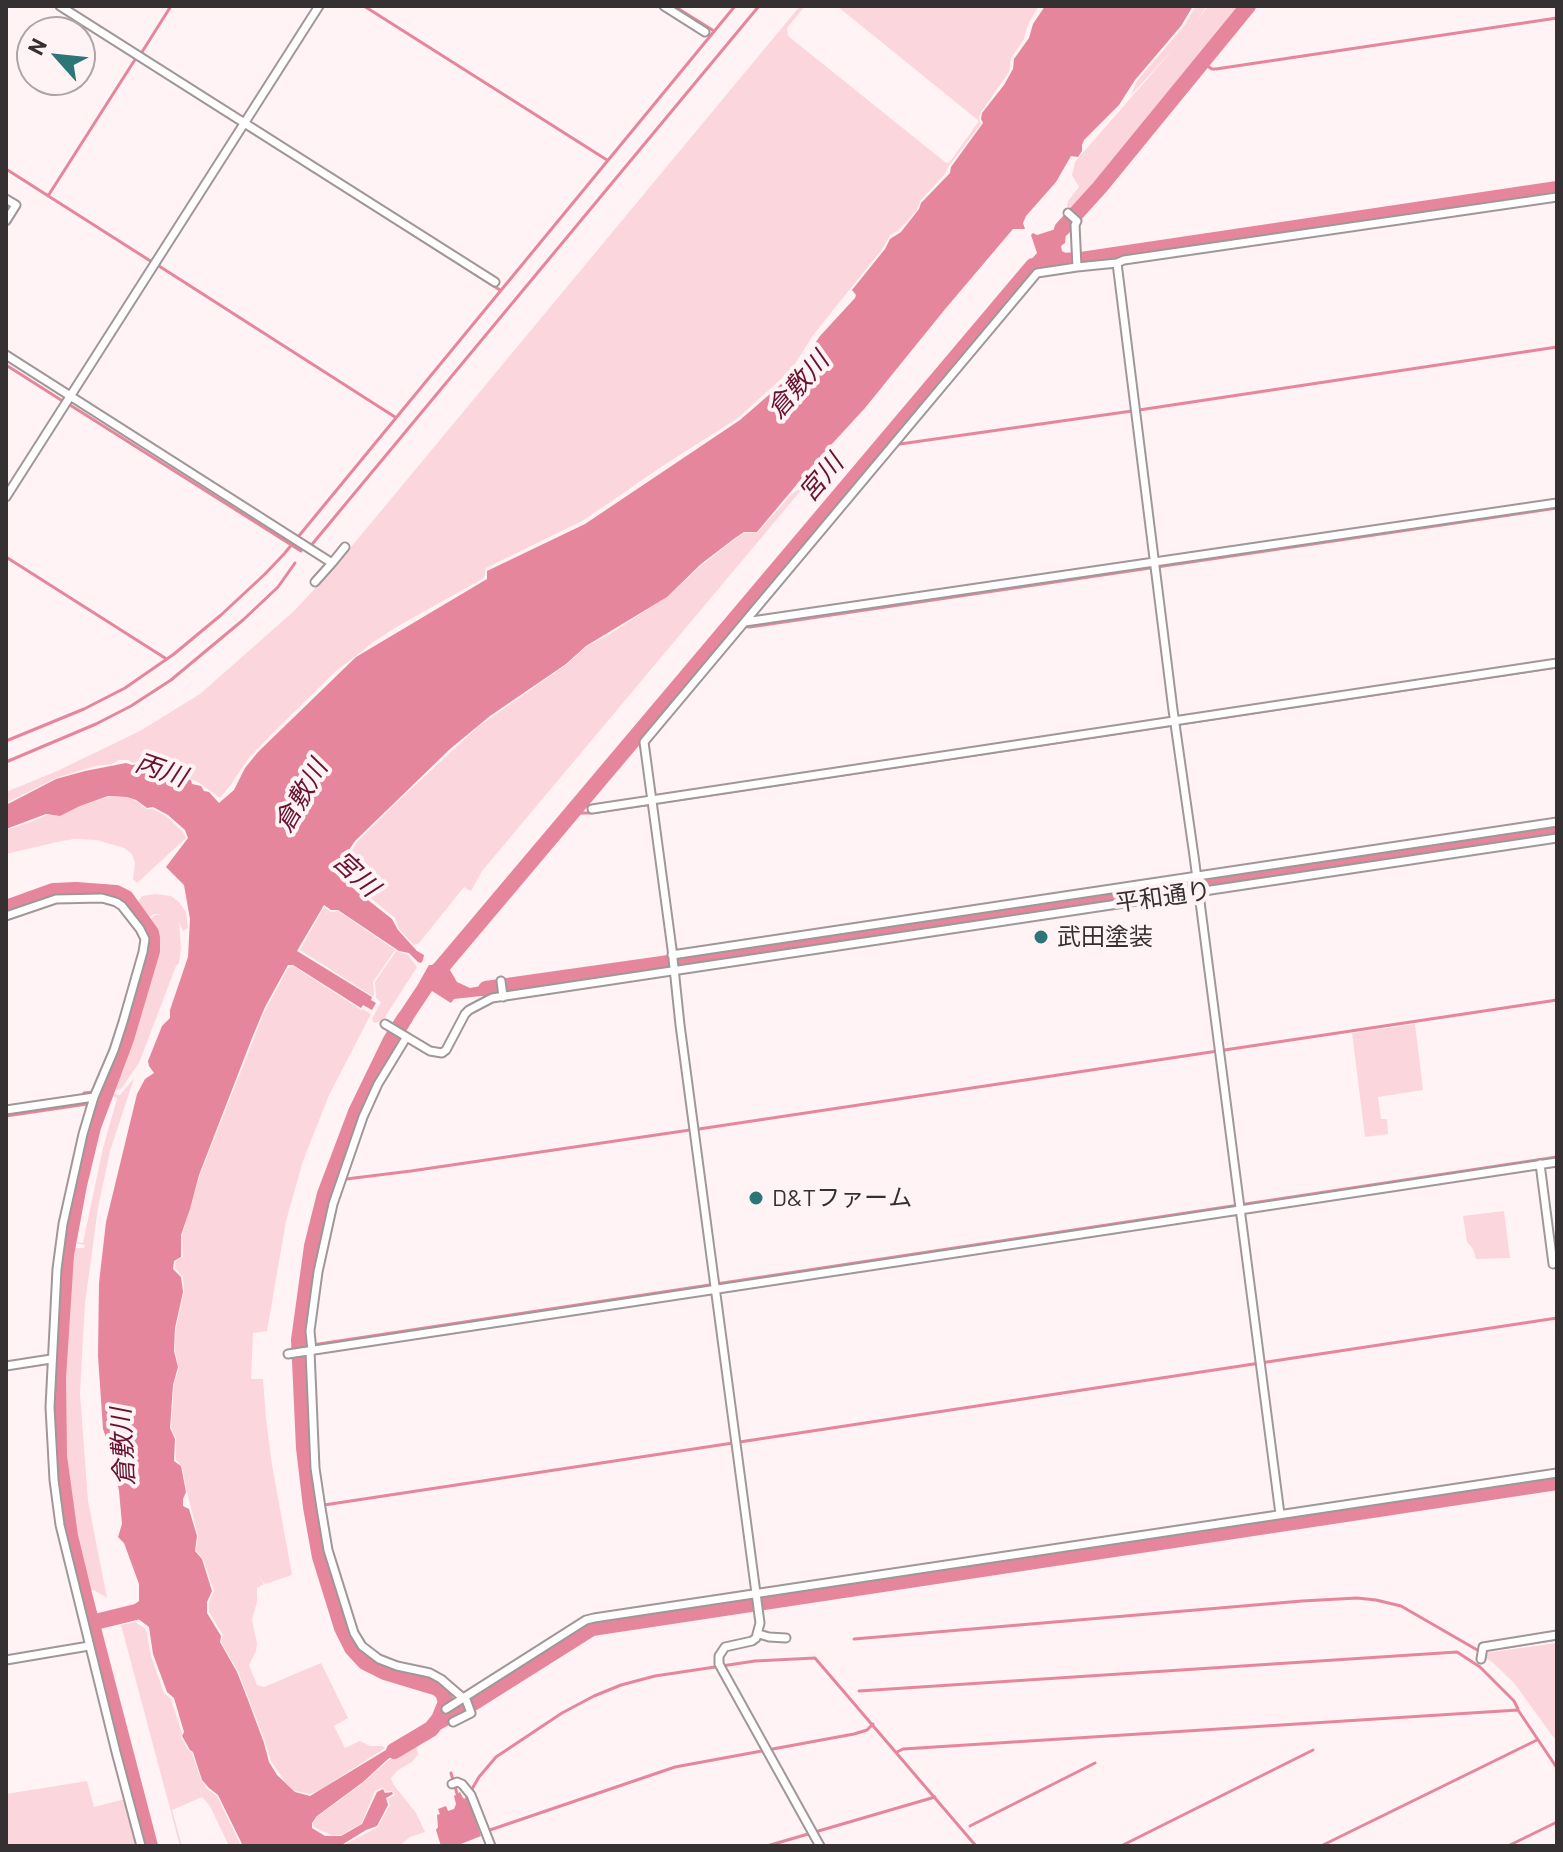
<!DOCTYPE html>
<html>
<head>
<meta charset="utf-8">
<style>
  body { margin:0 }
  #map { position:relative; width:1563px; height:1852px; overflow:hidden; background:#fff3f5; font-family:Barlow,sans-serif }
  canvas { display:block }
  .frame { position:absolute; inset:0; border:8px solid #353031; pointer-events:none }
  .north { position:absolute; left:16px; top:16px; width:80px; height:80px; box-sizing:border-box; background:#fff3f5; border:2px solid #aea5a7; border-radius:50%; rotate:297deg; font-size:22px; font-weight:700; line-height:32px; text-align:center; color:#353031 }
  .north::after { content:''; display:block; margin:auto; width:28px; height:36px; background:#2c7678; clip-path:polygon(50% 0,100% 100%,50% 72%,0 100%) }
</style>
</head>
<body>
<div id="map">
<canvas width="1563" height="1852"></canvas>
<div class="frame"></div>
<div class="north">N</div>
</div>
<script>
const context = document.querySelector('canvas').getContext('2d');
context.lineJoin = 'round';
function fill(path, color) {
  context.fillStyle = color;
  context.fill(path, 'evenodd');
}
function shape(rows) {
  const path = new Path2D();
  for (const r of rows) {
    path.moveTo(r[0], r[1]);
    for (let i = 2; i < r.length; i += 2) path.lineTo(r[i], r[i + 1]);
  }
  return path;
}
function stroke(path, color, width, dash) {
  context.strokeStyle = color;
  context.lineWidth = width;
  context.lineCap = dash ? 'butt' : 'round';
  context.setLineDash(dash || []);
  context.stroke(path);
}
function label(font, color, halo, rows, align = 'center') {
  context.font = font + ' Barlow,"Noto Sans JP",sans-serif';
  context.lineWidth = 8;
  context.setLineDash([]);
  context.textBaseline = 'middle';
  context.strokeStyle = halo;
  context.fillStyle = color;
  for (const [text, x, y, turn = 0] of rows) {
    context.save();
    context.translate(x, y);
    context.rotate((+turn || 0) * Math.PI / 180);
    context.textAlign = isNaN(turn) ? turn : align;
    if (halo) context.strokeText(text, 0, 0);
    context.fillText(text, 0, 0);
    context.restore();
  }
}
fill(shape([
  [800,6,805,6,787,28,788,36,945,162,949,163,979,121,837,6,1039,6,1028,24,1024,39,1011,58,1009,72,981,112,979,118,981,124,948,167,945,174,920,201,917,210,898,231,890,235,883,248,814,334,791,370,738,418,664,465,584,520,486,568,484,578,398,626,375,641,336,671,271,735,248,759,230,786,220,798,198,782,156,765,147,765,139,761,133,763,128,760,119,760,112,764,96,766,56,778,6,803,6,792,55,772,140,731,200,694,294,611,332,570],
  [1196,6,1207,6,1195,23,1208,6,1238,6,1089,191,1071,209,1067,206,1068,201,1079,187,1072,175,1075,162,1175,47,1131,95,1137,81,1184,26],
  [808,482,482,871,471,891,464,887,419,943,414,945,399,929,395,918,352,883,346,874,346,858,358,841,398,801,478,727,566,665,586,647,610,634,667,597,702,565,735,539,744,533,758,532,791,495],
  [108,797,127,797,136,801,146,809,153,809,166,816,183,832,186,838,137,883,133,879,135,863,132,854,124,848,97,840,74,839,57,842,6,854,6,830,31,822,47,815,60,816,80,806],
  [155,894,171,896,179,902,186,912,188,928,183,931,179,922,181,948,179,963,176,966,139,1063,121,1089,117,1090,112,1087,127,1050,155,956,157,941,154,930,148,921,155,915,162,914,154,914,147,919,138,903,142,896],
  [324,907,331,912,338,911,395,950,373,982,374,997,300,950],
  [396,951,408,955,417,967,385,1017,381,1021,374,1023,372,1019,381,1002,376,998,375,982],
  [293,966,361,1010,363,1009,371,1014,329,1095,303,1161,286,1221,267,1331,253,1333,251,1379,263,1379,266,1419,272,1465,292,1575,265,1584,258,1575,264,1584,257,1588,257,1602,252,1620,257,1643,256,1651,249,1665,257,1685,264,1687,321,1663,348,1718,334,1726,345,1748,360,1741,370,1746,382,1746,385,1748,320,1790,310,1794,295,1791,286,1783,271,1761,265,1741,238,1671,221,1642,223,1635,209,1612,209,1602,214,1591,203,1559,196,1550,198,1536,187,1492,182,1466,176,1460,176,1439,171,1427,174,1384,179,1368,175,1351,176,1328,184,1292,183,1277,175,1268,176,1261,183,1257,182,1235,200,1175,264,1013,288,968],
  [1415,1024,1423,1090,1378,1097,1381,1119,1387,1119,1388,1134,1365,1137,1352,1033],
  [134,1078,110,1151,98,1208,85,1303,82,1354,80,1394,88,1501,107,1598,94,1590,89,1591,76,1539,64,1453,62,1413,63,1366,68,1283,72,1248,84,1248,85,1245,74,1243,88,1167,110,1093,120,1095],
  [113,1095,117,1099,103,1148,83,1243,75,1242,89,1167,109,1098],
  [1504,1211,1510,1258,1476,1259,1473,1249,1467,1242,1463,1216],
  [135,1622,146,1629,151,1656,164,1693,171,1699,182,1733,181,1737,189,1751,192,1753,201,1780,207,1789,217,1796,241,1846,229,1846,210,1806,202,1797,172,1810,182,1846,180,1846,121,1625],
  [1557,1643,1557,1742,1514,1683,1492,1662,1486,1658,1485,1653],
  [414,1743,417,1748,418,1754,412,1762,398,1770,391,1778,393,1784,416,1813,425,1832,410,1837,399,1846,342,1846,378,1827,390,1805,388,1799,395,1795,392,1791,385,1791,383,1787,375,1791,361,1824,341,1835,331,1835,314,1827,313,1823,317,1817,363,1783,389,1760],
  [87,1781,94,1807,125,1799,138,1846,6,1846,6,1794]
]), '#fcd6dd');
fill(shape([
  [1045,6,1193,6,1181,26,1135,80,1119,105,1084,140,1082,145,1082,151,1078,157,1071,156,1056,182,1026,216,1023,223,1025,229,1013,229,946,308,865,408,819,458,757,532,744,532,735,538,701,564,667,597,586,646,566,664,490,716,450,749,355,841,344,857,343,874,349,885,392,919,398,930,417,951,424,955,423,960,421,963,418,962,409,953,399,951,338,910,331,910,324,905,297,951,372,997,371,1000,376,1003,372,1010,363,1005,361,1008,293,965,288,965,265,1007,252,1038,199,1175,190,1209,181,1235,181,1257,174,1261,173,1269,181,1277,183,1292,175,1328,174,1351,178,1367,173,1385,170,1428,175,1439,174,1461,181,1466,186,1492,183,1499,183,1506,189,1509,197,1536,195,1551,202,1559,212,1591,207,1602,207,1613,221,1636,220,1642,237,1672,248,1700,264,1743,269,1762,277,1775,295,1792,310,1796,409,1736,413,1742,388,1759,363,1782,317,1816,312,1823,312,1828,325,1836,341,1836,362,1824,377,1792,383,1789,385,1793,392,1792,393,1794,386,1798,388,1805,377,1826,366,1830,340,1846,243,1846,218,1795,209,1788,202,1780,193,1752,190,1750,182,1736,184,1732,174,1698,167,1692,153,1654,149,1627,137,1618,124,1620,119,1615,139,1601,139,1584,124,1543,118,1537,122,1524,119,1491,112,1455,103,1429,98,1356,99,1283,106,1222,137,1094,145,1079,154,1073,149,1066,148,1061,162,1026,170,1018,170,1010,188,957,190,919,184,885,166,867,188,838,185,830,168,815,153,807,147,808,136,800,127,797,108,796,80,806,60,816,46,814,6,829,6,805,56,779,85,771,126,763,132,765,139,764,147,768,156,768,191,780,192,784,201,786,204,791,209,792,219,803,234,790,245,768,258,752,356,657,487,579,487,571,585,524,740,420,778,387,799,366,820,336,855,298,856,295,852,290,885,249,890,239,901,232,919,209,921,203,950,173,951,167,983,123,981,119,982,113,1004,85,1013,69,1014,59,1029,38,1033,24],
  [1067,216,1071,220,1071,228,1066,234,1065,243,1061,246,1062,251,1073,257,1074,265,1036,270,1024,283,1016,276,1037,253,1031,235,1033,233,1037,235,1059,228],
  [443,956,453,963,450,970,457,982,470,988,497,983,499,994,454,999,451,1003,432,991,412,1021,408,1023,403,1032,391,1025,417,986,429,965,432,965],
  [460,1792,463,1798,469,1801,481,1836,456,1846,441,1846,436,1830,438,1827,437,1815,440,1814,438,1809,446,1806,448,1811,454,1809,456,1804,454,1796]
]), '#e6869c');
stroke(shape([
  [364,6,607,160],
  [674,6,714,31],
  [142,52,171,6],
  [134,57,236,122],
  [1201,62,1212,69,1216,69,1557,18],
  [247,129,500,290],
  [6,169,152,262],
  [48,196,136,58],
  [159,266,395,417],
  [6,365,61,400],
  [70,405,301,551],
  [879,447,1139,410,1557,347],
  [309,548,759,6],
  [6,557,165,658],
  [732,622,737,626,750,627,1557,508],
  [6,741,84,709,125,688,174,654,221,615,265,574,284,554,735,6],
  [6,762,96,724,131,706,171,680,243,620,278,587,295,563],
  [573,810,581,813,591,813,1557,667],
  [84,1093,93,1092],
  [100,1095,104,1096],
  [96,1107,99,1109],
  [6,1116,87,1104],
  [699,1129,1557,1000],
  [330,1181,411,1171,690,1130],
  [299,1347,1557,1157],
  [311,1507,1557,1318],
  [854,1639,1302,1601,1357,1598,1376,1600,1401,1606,1479,1651],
  [1507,1647,1557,1639],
  [859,1691,1457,1652,1480,1667,1514,1701,1518,1709],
  [897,1752,903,1749,1518,1710,1557,1768],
  [451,1773,458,1797],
  [465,1801,479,1777,496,1757,562,1713,594,1696,621,1685,655,1676,755,1661,815,1658,976,1846],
  [970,1826,1095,1763],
  [487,1831,675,1767,854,1734,867,1730,873,1724],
  [767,1846,935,1797],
  [1121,1846,1313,1750],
  [1321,1846,1537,1740],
  [1508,1846,1557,1822]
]), '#e6869c', 3);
stroke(shape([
  [1062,229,1100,187,1248,6],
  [1061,261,1081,260,1557,189],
  [6,908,53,891,76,890,116,893,126,898,151,933,152,938,152,951,126,1039,93,1127,79,1185,66,1255,58,1378,59,1456,70,1536,84,1594,150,1846],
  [434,976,1033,266],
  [486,989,683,961,1557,830],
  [91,1623,140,1611],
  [436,1723,473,1703,592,1628,1557,1482],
  [394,1751,431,1729,439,1719,446,1702,443,1693,438,1688,385,1672,365,1662,352,1648,342,1628,320,1557,311,1507,304,1448,299,1340,312,1246,325,1194,356,1112,391,1040,405,1018]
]), '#e6869c', 16);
const minor = shape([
  [60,6,495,282],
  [664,6,705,32],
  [6,199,16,205,6,221],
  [1068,213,1077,221,1075,225,1077,267,1117,263,1124,260,1557,197],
  [1117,263,1173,710,1194,856,1280,1514],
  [6,355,332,563,345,547],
  [6,497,319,6],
  [315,582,332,563],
  [745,622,1557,503],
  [592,809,1557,663],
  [6,916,56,899,102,898,116,902,122,906,140,929,145,939,143,952,123,1022,114,1050,94,1097,83,1134,63,1224,57,1269,50,1407,54,1480,60,1525,116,1752,141,1846],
  [672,955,1557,822],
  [501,981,503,997],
  [385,1024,430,1051,442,1053,446,1050,465,1014,469,1010,492,998,1557,838],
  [6,1110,94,1097],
  [1540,1164,1553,1264],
  [310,1351,315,1468,321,1508,328,1550,354,1633,362,1646,379,1659,397,1666,430,1673,441,1679,463,1698],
  [312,1351,310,1331,318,1272,333,1204,363,1117,378,1084,406,1038],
  [288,1354,1557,1162],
  [6,1366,51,1359],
  [759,1634,769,1637,786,1638],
  [1481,1659,1483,1647,1557,1635],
  [6,1660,89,1646],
  [446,1709,586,1620,594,1618,1557,1473],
  [453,1722,471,1713,465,1697],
  [452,1784,457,1782,462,1784,471,1795,491,1846],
  [820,1846,719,1664,719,1656,725,1647,752,1641,756,1638,760,1623,680,1025,672,949,644,742,1037,273,1077,267]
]);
stroke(minor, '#a19798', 11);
stroke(minor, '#fff', 7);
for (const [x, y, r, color] of [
  [1041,937,8,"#2c7678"],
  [756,1198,8,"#2c7678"]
]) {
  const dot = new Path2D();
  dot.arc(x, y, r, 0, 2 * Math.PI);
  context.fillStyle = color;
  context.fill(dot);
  stroke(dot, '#fff3f5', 3);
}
label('24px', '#353031', '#fff3f5', [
  ["平和通り",1163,897,-8]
]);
label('24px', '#353031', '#fff3f5', [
  ["武田塗装",1057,937],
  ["D&Tファーム",772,1198]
], 'left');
label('italic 26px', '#681330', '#fff3f5', [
  ["倉敷川",798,385,-49],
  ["宮川",821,478,-50],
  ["丙川",161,770,19],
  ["倉敷川",301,796,-60],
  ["宮川",356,874,43],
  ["倉敷川",123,1447,-93]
]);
</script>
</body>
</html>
